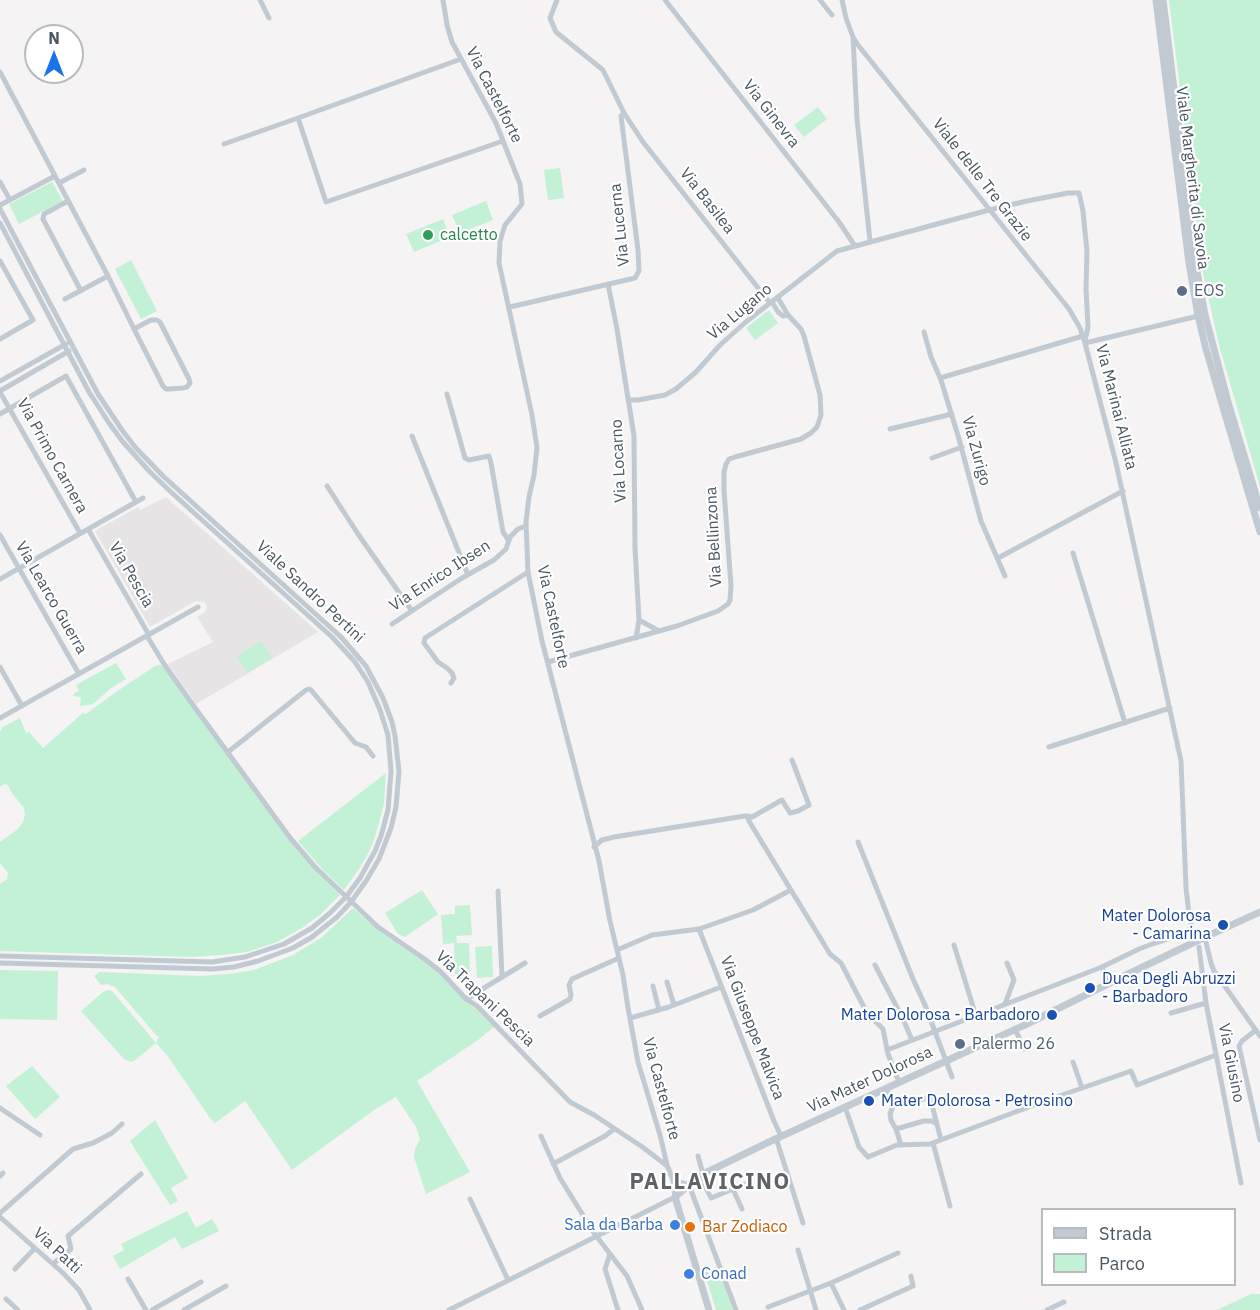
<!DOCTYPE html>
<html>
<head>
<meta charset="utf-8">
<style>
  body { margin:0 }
  #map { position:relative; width:1260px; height:1310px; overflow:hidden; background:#f5f3f3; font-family:"IBM Plex Sans",sans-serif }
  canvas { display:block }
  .legend { position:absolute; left:1041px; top:1208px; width:195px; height:78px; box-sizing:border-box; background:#fff; border:2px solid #b7bbc0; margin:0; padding:8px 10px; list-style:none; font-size:18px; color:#4a5661 }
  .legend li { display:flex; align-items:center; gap:12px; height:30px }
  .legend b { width:30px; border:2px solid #b7bbc0 }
  .north { position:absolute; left:24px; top:24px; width:60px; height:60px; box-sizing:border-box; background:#fff; border:2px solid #b7bbc0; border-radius:50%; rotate:0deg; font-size:16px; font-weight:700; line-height:24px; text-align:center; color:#4a5661 }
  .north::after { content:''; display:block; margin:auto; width:21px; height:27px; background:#1a73e8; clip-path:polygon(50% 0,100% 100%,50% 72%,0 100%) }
</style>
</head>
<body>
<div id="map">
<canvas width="1260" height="1310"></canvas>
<ul class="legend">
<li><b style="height:8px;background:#c1cad2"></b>Strada</li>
<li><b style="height:16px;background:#c3f1d5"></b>Parco</li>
</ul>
<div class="north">N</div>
</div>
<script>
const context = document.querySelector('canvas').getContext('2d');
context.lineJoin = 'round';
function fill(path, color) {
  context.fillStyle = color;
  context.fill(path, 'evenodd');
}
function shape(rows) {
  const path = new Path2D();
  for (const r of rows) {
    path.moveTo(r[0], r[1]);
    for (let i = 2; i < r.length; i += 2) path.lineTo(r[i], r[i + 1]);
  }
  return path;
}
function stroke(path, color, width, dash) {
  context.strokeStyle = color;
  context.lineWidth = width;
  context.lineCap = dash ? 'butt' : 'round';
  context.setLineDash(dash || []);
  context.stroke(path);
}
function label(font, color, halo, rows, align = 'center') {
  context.font = font + ' "IBM Plex Sans",sans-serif';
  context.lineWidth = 4.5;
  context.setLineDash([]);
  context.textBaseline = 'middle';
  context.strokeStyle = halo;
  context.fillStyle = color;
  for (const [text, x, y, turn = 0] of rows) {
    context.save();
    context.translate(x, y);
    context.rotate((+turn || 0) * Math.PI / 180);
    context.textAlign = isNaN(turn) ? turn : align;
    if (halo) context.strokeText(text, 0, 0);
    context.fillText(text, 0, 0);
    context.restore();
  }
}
fill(shape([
  [166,497,318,632,196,704,168,664,213,642,197,617,205,612,207,607,204,602,196,601,150,627,95,531,138,507,140,510]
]), '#e6e4e5');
fill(shape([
  [1169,0,1260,0,1260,487,1219,345,1203,273],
  [818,107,827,119,804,137,794,125],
  [560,168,564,198,548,200,544,170],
  [52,182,63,201,19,224,9,204],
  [486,201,493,220,460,233,452,215],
  [443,219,450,237,414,252,406,234],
  [131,260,157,311,141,319,115,269],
  [769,310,778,323,755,340,746,328],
  [261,641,272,658,247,673,237,656],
  [116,663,126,679,110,689,93,704,80,706,81,697,73,696,74,693,79,691,76,685],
  [160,665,163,666,294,847,340,895,321,914,302,928,277,942,247,952,221,955,188,957,0,951,0,884,7,879,8,873,0,863,0,842,18,829,23,822,25,815,24,808,11,792,8,785,4,784,0,787,0,731,2,730,1,728,20,718,26,733,29,732,43,748,83,713,86,714,116,692,155,666],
  [386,773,384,803,376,834,370,850,361,866,344,890,322,869,298,841],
  [422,890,438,914,405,937,398,934,385,913],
  [470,905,472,935,456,936,457,943,469,943,470,973,455,974,454,943,443,944,441,915,455,914,455,906],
  [353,908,382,933,435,969,464,1000,476,1009,494,1027,478,1040,417,1081,470,1172,426,1194,414,1157,415,1149,420,1139,416,1127,396,1097,374,1110,292,1170,245,1101,215,1123,210,1118,167,1055,156,1043,134,1061,131,1062,124,1059,81,1011,103,992,108,990,112,991,156,1043,159,1037,156,1035,115,987,107,984,101,985,94,976,100,972,200,976,229,974,254,970,293,955,321,938],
  [492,946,493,977,477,978,475,947],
  [0,970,58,971,57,1020,0,1019],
  [32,1066,60,1097,35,1119,6,1086],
  [155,1120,188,1178,171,1188,178,1201,170,1205,130,1141],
  [187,1211,196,1228,212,1219,219,1231,182,1249,175,1237,120,1269,113,1256,124,1250,121,1244],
  [720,1273,733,1310,716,1310,706,1278],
  [1251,1294,1260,1294,1260,1310,1217,1310]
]), '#c3f1d5');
stroke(shape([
  [260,0,269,18],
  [443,0,447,25,452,42,496,123,520,184,522,204,505,225,500,241,499,263,532,415,537,448,534,475,529,497,526,522,528,572,542,641,599,861,610,921,623,975,628,1008,638,1062,660,1135,667,1165,673,1180,675,1197,449,1310],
  [557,0,550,18,556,32,603,70,624,113,643,142,770,303],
  [665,0,839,222,855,246],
  [820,0,832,15],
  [842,0,846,18,853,37,857,119,870,241],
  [853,37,858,45,1069,309,1080,328,1085,343,1116,463,1181,761,1186,888,1189,914,1192,928,1171,938,1155,943,1139,949,1102,967,1109,984],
  [461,59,298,118,326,202,503,141],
  [0,72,108,276,134,329,163,386,166,389,169,389,183,388,187,387,190,383,189,379,160,322,157,320,151,320,134,329],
  [224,144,298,118],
  [0,182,10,200],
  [59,183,84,170],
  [68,201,46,213,44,214,43,219,81,291],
  [0,205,55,176],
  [0,209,98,394,122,430,135,447,163,476,341,637,366,666,383,698,392,722,395,736,399,771,396,807,391,828,379,859,366,881,351,902,337,917,312,937,293,948,258,961,234,967,213,969,0,963],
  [0,223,89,392,109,423,123,442,150,472,172,493,332,637,355,662,368,682,380,710,388,735,391,771,388,810,381,836,375,851,360,878,346,897,330,913,312,928,284,944,245,957,212,962,0,956],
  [0,261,33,320,0,339],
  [608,284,617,329,634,436,635,548,639,620,636,638],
  [65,299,108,276],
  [772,302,778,312,783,316,788,315],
  [510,307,635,278,639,271,638,250,621,116,624,113],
  [924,332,931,357,941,380,959,439,981,521,1005,576],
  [1085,343,1198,316],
  [940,378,1083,336],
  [0,381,66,344],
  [0,391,69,351],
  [0,392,80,533],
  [447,394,465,458,469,460,489,456,491,463,503,532,509,541],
  [629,400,638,400,665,395,676,389,696,372,720,345,747,321,837,251,989,210,1027,201,1068,193,1079,193,1083,211,1087,252,1086,288,1088,327,1085,341],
  [0,414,66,376,136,502],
  [890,429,952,414],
  [412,436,468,575],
  [932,458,962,447],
  [327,486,358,534,412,611],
  [88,529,149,635],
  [0,535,79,674],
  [1073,553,1125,723],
  [998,558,1123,491],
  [0,579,143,498],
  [639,620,659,631],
  [392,624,462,578,494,560,506,549,510,537,518,529,526,526],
  [147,636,164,664,193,705,291,839,315,867,378,927,426,960,441,972,466,999,477,1006,570,1102,594,1115,641,1146,666,1165],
  [548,662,677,626,718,611,728,604,730,600,731,586,724,490,724,472,726,464,729,459,735,457,801,439,811,433,817,427,821,415,820,395,804,336,801,329,788,315,778,298],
  [0,667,22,706],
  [451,683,454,678,452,673,447,668,438,662,424,643,425,638,528,572],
  [0,718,198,607],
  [1049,747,1170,708],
  [228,752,306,690,309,689,311,690,355,743,366,747,373,756],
  [748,816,749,821,769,854,830,954,841,963,867,1013,883,1029,888,1054,899,1082],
  [858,842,913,979,925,1005,952,1077],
  [594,847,602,840,614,837,745,816,752,817,782,800,790,813,798,811,809,805,792,760],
  [498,891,502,976],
  [699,929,774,1121,781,1136],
  [1205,938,1211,963,1214,971,1260,1036],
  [954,945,976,1016],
  [1199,947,1206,1003,1241,1183],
  [617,950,652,935,699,929,753,910,791,890],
  [875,965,903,1019,912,1040],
  [667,982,674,1005],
  [653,986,659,1010],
  [466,999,525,963],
  [1005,1004,1014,980,1007,963],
  [1171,1013,1206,1003],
  [540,1016,570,999,571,995,569,985,572,979,619,958],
  [630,1018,669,1007,721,987],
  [1015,1029,1024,1049],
  [1256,1030,1242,1041,1239,1046,1260,1140],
  [887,1050,1102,967],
  [1073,1062,1082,1088],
  [886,1088,893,1106,890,1114,891,1120,896,1129,901,1145],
  [893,1106,903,1102,914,1102,930,1097,941,1140],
  [845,1107,859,1147,868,1157,897,1145,930,1144,1042,1102,1131,1071,1137,1085,1216,1055],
  [0,1108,40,1135],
  [896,1129,924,1121,932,1121,937,1124],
  [541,1136,560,1178,594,1233,627,1276,642,1310],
  [776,1138,803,1223],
  [933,1143,950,1206],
  [698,1156,703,1174],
  [553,1164,605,1136,614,1129],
  [0,1176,3,1173],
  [700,1176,711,1198,748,1183],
  [673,1180,689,1185,736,1310],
  [733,1189,742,1209],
  [470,1199,508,1280],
  [0,1213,73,1149,93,1143,112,1133,122,1124],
  [0,1217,63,1273,79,1290,90,1310],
  [798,1250,816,1310],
  [610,1254,605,1269,618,1310],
  [53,1264,71,1249,68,1236,141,1174],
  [15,1269,35,1248],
  [699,1278,721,1269],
  [128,1279,146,1310],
  [831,1283,844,1310],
  [6,1299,18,1310],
  [768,1307,831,1283,898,1253],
  [152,1310,201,1282],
  [184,1310,226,1286],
  [860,1310,913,1286,911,1276],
  [1047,1310,1064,1302]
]), '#c1cad2', 5);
stroke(shape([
  [1156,0,1189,263,1198,316,1206,349,1222,404,1260,532],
  [1163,0,1195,261,1205,315,1228,402,1260,508],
  [1201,939,1260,912],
  [709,1310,675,1197,689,1185,703,1174,771,1141,1027,1024,1124,976]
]), '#c1cad2', 7);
stroke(shape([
  [1124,976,1201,939]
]), '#c1cad2', 7);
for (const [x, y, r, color] of [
  [428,235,6,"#2e9e5b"],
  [1182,291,6,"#5c6f8a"],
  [1223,925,6,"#1a4fb4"],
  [1090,988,6,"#1a4fb4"],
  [1052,1015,6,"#1a4fb4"],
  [960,1044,6,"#5c6f8a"],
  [869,1101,6,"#1a4fb4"],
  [675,1225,6,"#3f7fe0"],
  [690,1227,6,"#e8710a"],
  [689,1274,6,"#3f7fe0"]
]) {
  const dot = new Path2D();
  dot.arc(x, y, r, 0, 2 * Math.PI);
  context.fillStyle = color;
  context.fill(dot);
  stroke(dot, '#fff', 2);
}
label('16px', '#4a5661', '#fff', [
  ["Via Castelforte",494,95,63],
  ["Via Ginevra",771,114,52],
  ["Viale Margherita di Savoia",1192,178,83],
  ["Viale delle Tre Grazie",982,180,52],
  ["Via Basilea",707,201,52],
  ["Via Lucerna",620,225,-96],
  ["Via Lugano",740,312,-40],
  ["Via Marinai Alliata",1116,407,76],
  ["Via Zurigo",976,451,75],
  ["Via Primo Carnera",52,456,61],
  ["Via Locarno",619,461,-93],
  ["Via Bellinzona",714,537,-93],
  ["Via Pescia",131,575,60],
  ["Via Enrico Ibsen",440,576,-33],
  ["Viale Sandro Pertini",310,592,43],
  ["Via Learco Guerra",51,598,60],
  ["Via Castelforte",553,617,78],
  ["Via Trapani Pescia",485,999,44],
  ["Via Giuseppe Malvica",752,1028,69],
  ["Via Giusino",1231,1063,79],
  ["Via Mater Dolorosa",870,1080,-25],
  ["Via Castelforte",661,1089,75],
  ["Via Patti",57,1251,43]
]);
label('16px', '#27864d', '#fff', [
  ["calcetto",440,235]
], 'left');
label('16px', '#4e5e75', '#fff', [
  ["EOS",1194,291],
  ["Palermo 26",972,1044]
], 'left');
label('16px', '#164399', '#fff', [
  ["Mater Dolorosa",1211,916],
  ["- Camarina",1211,934],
  ["Duca Degli Abruzzi",1102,979,"left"],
  ["- Barbadoro",1102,997,"left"],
  ["Mater Dolorosa - Barbadoro",1040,1015],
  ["Mater Dolorosa - Petrosino",881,1101,"left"]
], 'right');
label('16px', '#366cbe', '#fff', [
  ["Sala da Barba",663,1225],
  ["Conad",701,1274,"left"]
], 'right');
label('16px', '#c56008', '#fff', [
  ["Bar Zodiaco",702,1227]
], 'left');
context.letterSpacing = '1.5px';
label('bold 22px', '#5f6368', '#fff', [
  ["PALLAVICINO",710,1183]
]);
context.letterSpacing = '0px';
</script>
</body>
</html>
